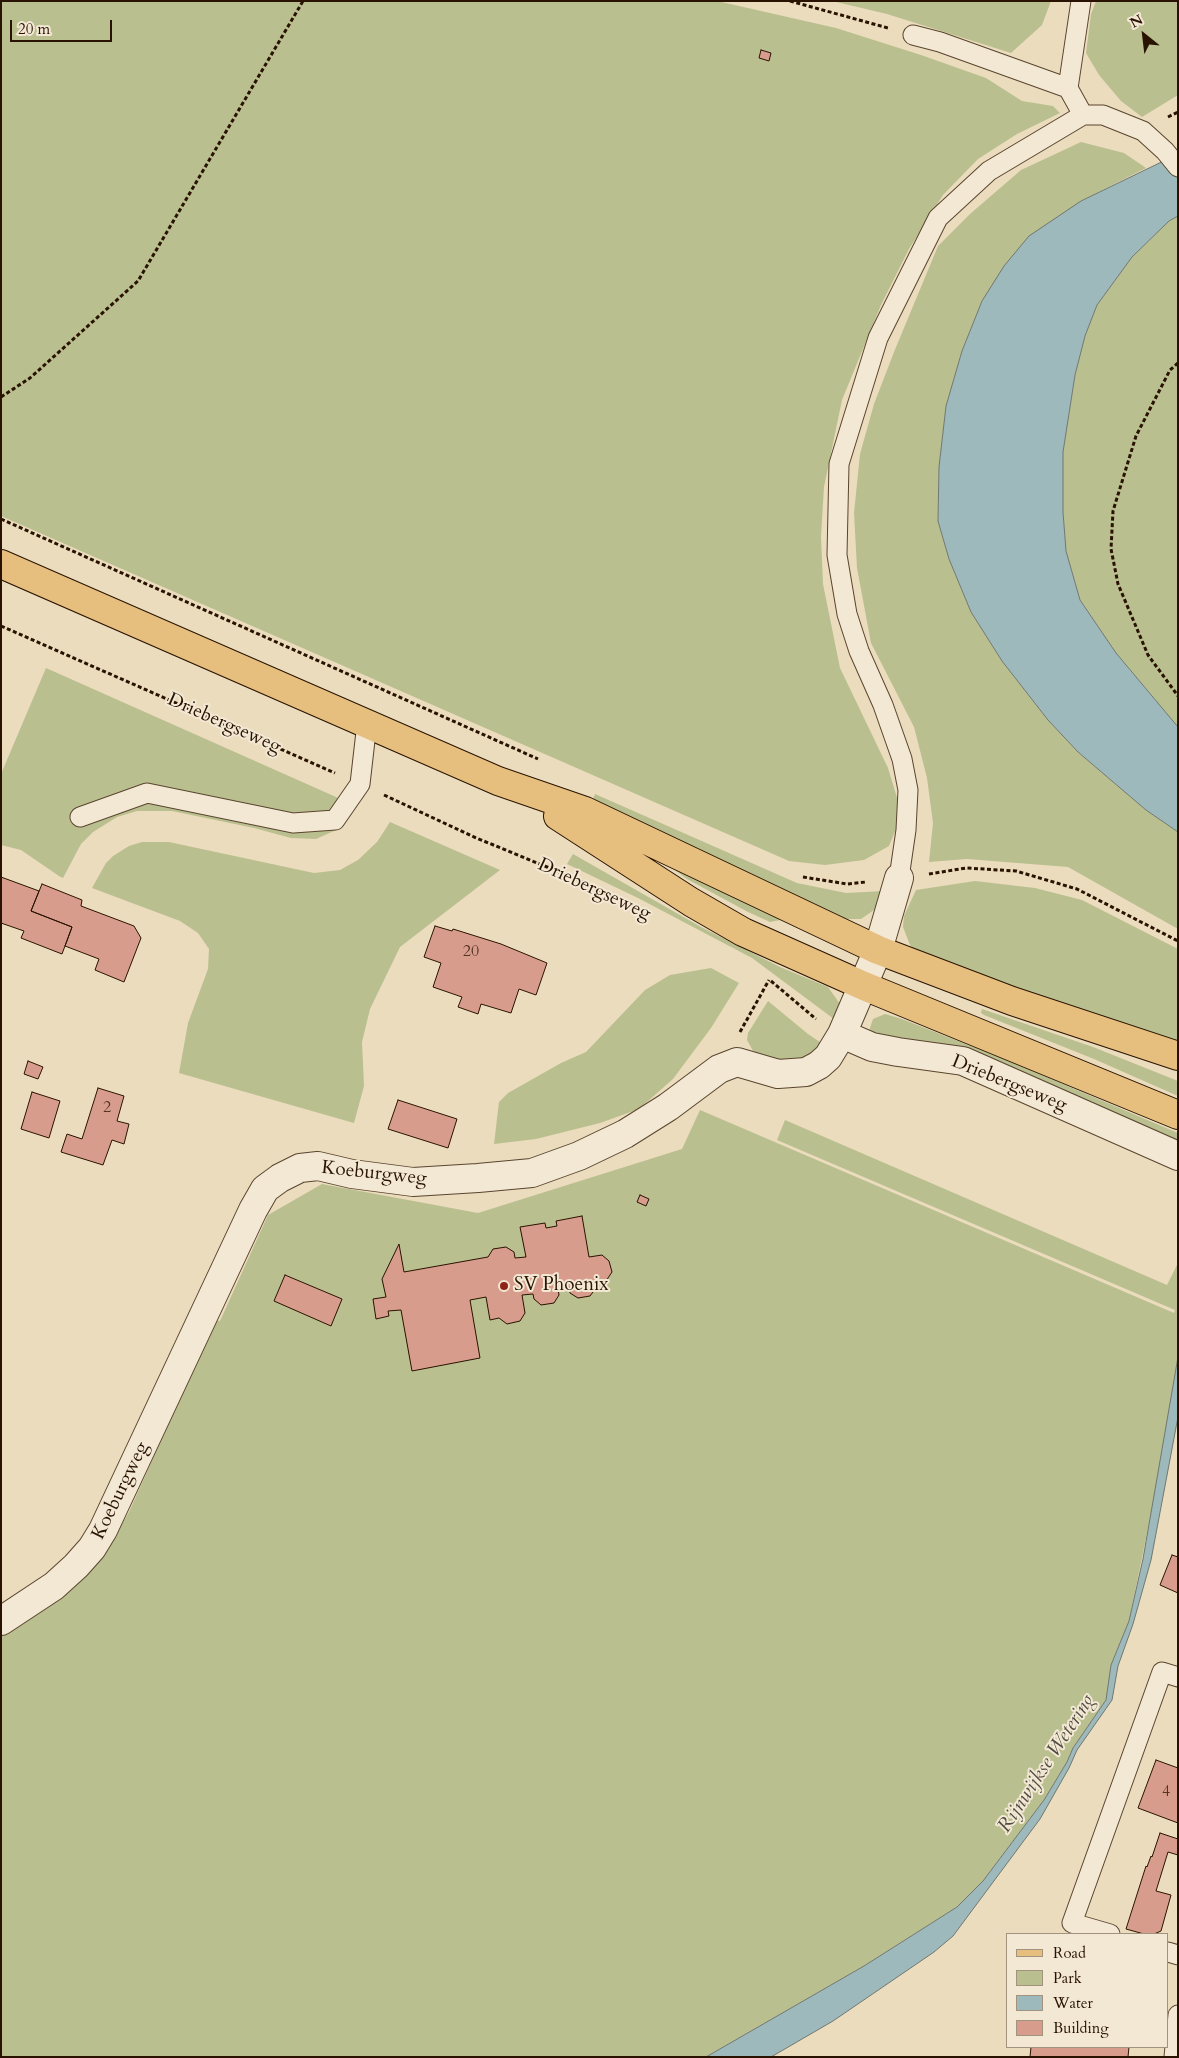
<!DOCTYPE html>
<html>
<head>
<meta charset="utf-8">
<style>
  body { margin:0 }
  #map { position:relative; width:1179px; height:2058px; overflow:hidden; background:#ebdcbd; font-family:Cardo,serif }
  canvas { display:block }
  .frame { position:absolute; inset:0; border:2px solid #291300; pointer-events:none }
  .legend { position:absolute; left:1006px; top:1933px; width:162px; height:115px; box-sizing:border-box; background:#f2e8d4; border:1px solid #a2937f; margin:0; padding:6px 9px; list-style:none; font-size:15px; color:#291300 }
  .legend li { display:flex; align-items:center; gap:10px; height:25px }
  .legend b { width:25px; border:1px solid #a2937f }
  .north { position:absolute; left:1119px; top:10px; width:50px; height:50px; -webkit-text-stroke:4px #f2e8d4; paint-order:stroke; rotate:331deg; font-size:14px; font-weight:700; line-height:20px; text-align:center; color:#291300 }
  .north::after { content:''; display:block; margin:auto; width:18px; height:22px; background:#291300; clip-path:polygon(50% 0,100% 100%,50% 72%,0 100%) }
  .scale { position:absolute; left:10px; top:20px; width:102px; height:22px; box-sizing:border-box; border:2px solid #291300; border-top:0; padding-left:6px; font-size:15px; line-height:18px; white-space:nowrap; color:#291300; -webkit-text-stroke:4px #f2e8d4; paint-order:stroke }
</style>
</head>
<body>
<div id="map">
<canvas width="1179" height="2058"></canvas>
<div class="frame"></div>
<ul class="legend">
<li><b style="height:6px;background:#e6be7e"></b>Road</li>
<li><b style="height:14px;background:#babf8f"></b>Park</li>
<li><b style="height:14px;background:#9db9bc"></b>Water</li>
<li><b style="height:14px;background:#d89c8d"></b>Building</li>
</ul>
<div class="north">N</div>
<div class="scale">20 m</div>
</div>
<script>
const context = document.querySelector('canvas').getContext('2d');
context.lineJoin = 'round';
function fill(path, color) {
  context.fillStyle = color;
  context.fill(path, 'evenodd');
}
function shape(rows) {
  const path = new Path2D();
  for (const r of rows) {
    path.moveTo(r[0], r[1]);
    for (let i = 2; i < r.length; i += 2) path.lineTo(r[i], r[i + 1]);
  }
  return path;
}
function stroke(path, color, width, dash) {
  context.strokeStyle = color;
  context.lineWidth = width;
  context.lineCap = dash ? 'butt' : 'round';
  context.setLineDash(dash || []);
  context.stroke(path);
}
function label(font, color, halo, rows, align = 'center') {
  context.font = font + ' Cardo,serif';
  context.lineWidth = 4;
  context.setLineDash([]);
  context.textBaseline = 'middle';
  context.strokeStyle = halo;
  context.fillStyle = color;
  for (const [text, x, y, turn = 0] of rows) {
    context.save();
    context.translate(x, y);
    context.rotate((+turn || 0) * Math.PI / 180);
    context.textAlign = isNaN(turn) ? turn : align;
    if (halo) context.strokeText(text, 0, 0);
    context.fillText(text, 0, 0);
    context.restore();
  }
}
fill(shape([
  [1,1,717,1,836,28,921,55,986,78,1022,101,1053,106,1060,113,1017,134,978,159,943,195,909,249,881,305,842,400,824,487,821,537,823,584,840,668,888,768,902,814,889,846,864,860,825,865,789,861,1,516],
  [832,1,1051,1,1042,25,1011,53,887,14],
  [1096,1,1178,1,1178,95,1142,117,1121,101,1099,75,1086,53,1091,14],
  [1081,142,1124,153,1146,168,1081,201,982,301,962,351,946,406,939,467,938,521,949,559,971,612,1002,661,1048,720,1078,752,1146,810,1178,832,1178,929,1068,867,967,859,929,862,933,823,927,778,914,727,871,643,857,568,854,513,860,454,874,404,894,352,938,246,970,214,1021,170],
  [1178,216,1178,727,1116,653,1080,600,1066,551,1063,512,1063,452,1075,375,1085,336,1097,305,1132,257,1169,221],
  [46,668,354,805,343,827,316,839,291,838,254,828,172,811,137,811,117,817,93,832,81,844,63,878,59,876,21,850,1,845,1,774],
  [595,794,797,883,846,893,884,891,874,910,861,919,841,919,592,801],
  [390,822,500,870,400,947,370,1009,362,1042,364,1086,354,1123,179,1073,188,1023,208,969,209,949,198,933,180,921,92,888,106,863,113,856,129,846,142,842,169,842,314,873,340,870,358,860,377,842],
  [573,854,701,927,780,967,828,987,840,1004,838,1022,752,958,638,898,567,864],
  [661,860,786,919,770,922,748,912,687,879],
  [975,881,1035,888,1082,900,1178,949,1178,1046,1063,1007,915,950,910,945,903,927,904,916,916,890],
  [711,968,739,983,711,1028,673,1079,639,1109,600,1123,536,1139,494,1144,499,1102,508,1093,561,1063,586,1052,645,990,670,975],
  [768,1001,808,1034,826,1046,795,1064,768,1058,753,1051,747,1040,748,1033],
  [982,1009,1093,1047,1178,1081,1178,1096,1094,1059,984,1015,981,1013],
  [885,1014,902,1019,1011,1062,1178,1133,1178,1148,899,1044,869,1031,873,1019],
  [700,1110,1174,1313,1175,1310,777,1140,785,1120,1167,1285,1178,1263,1178,1357,1154,1499,1129,1621,1111,1665,1106,1700,1073,1748,1067,1762,1044,1800,983,1881,957,1907,864,1966,706,2057,1,2057,1,1636,15,1623,53,1601,84,1578,109,1546,129,1512,215,1320,220,1321,268,1215,322,1184,478,1213,682,1149]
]), '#babf8f');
const water = shape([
  [1178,154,1178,216,1169,221,1132,257,1097,305,1085,336,1075,375,1063,452,1063,512,1066,551,1080,600,1116,653,1178,727,1178,832,1146,810,1078,752,1048,720,1002,661,971,612,949,559,938,521,939,467,946,406,962,351,982,301,1004,266,1029,236,1081,201,1178,154],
  [1178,1357,1178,1417,1151,1560,1133,1624,1118,1666,1112,1700,1077,1750,1069,1768,1040,1819,953,1936,934,1952,833,2021,771,2057,706,2057,864,1966,957,1907,983,1881,1044,1800,1067,1762,1073,1748,1106,1700,1111,1665,1129,1621,1143,1559,1178,1357]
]);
fill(water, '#9db9bc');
stroke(water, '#6f7771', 1);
const building = shape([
  [761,50,771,53,769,61,759,58,761,50],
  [1,877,39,891,31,911,72,927,62,954,21,938,24,931,1,923,1,877],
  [42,884,82,900,81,906,134,926,141,938,124,982,95,970,99,959,65,946,72,927,31,911,42,884],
  [435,926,452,931,453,929,501,944,547,963,536,995,519,989,511,1013,481,1004,478,1014,458,1007,462,997,433,987,441,963,424,957,435,926],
  [28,1061,43,1067,38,1079,24,1074,28,1061],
  [98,1088,124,1096,117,1121,129,1124,124,1144,112,1140,103,1165,61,1152,67,1134,82,1139,98,1088],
  [32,1092,60,1101,49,1138,21,1129,32,1092],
  [398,1100,457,1119,448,1148,388,1129,398,1100],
  [640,1195,649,1199,646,1206,637,1202,640,1195],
  [582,1216,589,1257,602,1255,609,1261,612,1272,606,1281,595,1283,596,1288,590,1296,578,1298,570,1293,569,1287,558,1289,559,1295,554,1303,541,1305,534,1299,533,1294,522,1295,525,1313,520,1321,507,1324,499,1318,490,1320,486,1297,470,1300,480,1358,412,1371,401,1310,388,1311,389,1316,376,1319,373,1299,386,1297,382,1279,399,1244,404,1272,488,1257,493,1249,506,1247,514,1252,515,1258,526,1257,520,1227,545,1223,546,1228,557,1226,556,1221,582,1216],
  [285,1275,342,1299,331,1326,274,1301,285,1275],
  [1172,1555,1178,1557,1178,1593,1160,1585,1172,1555],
  [1156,1760,1178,1768,1178,1823,1138,1808,1156,1760],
  [1160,1833,1178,1839,1178,1855,1168,1852,1156,1891,1171,1895,1161,1931,1154,1934,1144,1934,1126,1929,1146,1866,1147,1867,1151,1856,1152,1857,1160,1833],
  [1031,2047,1129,2047,1128,2057,1030,2057,1031,2047]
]);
fill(building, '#d89c8d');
stroke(building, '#291300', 1);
const service = shape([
  [1081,1,1068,88,1083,115],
  [913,35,940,42,1068,88],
  [80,817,147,793,293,823,335,820,360,784,367,723],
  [899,878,906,830,908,790,902,759,883,705,859,651,847,614,837,555,839,464,878,338,938,218,989,171,1083,115,1103,115,1143,131,1165,151,1178,167],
  [1110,1934,1072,1923,1162,1672,1178,1677],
  [1168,1952,1178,1955],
  [1174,2057,1178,2015]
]);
const minor = shape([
  [842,1034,872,1047,898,1052,963,1061,1178,1156],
  [1,1621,54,1586,76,1566,92,1548,103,1530,253,1210,265,1189,280,1178,300,1168,318,1166,352,1174,413,1182,478,1178,532,1173,579,1156,625,1134,668,1107,719,1069,737,1062,778,1074,806,1072,819,1065,828,1057,842,1034,878,950,899,878]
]);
const primary = shape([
  [1,564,498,781,585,811,878,950,1012,1001,1178,1056],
  [558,816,691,902,743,932,864,986,1178,1115]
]);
stroke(service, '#5a452f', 21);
stroke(minor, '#5a452f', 30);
stroke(primary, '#291300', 30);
stroke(shape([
  [790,1,888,28],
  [1168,117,1178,112],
  [1178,363,1170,370,1136,436,1113,511,1111,549,1118,584,1148,655,1178,696],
  [1,397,30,378,138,281,303,1],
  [1,519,538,759],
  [1,626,335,773],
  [384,795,474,837,581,881,644,912],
  [929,874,966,868,1016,871,1077,889,1178,941],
  [803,877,847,884,866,882],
  [771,981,816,1019],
  [740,1032,769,980]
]), '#291300', 3, [4, 2.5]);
stroke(service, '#f2e8d4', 19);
stroke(minor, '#f2e8d4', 28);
stroke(primary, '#e6be7e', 28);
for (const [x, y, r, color] of [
  [504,1286,5,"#8f2418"]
]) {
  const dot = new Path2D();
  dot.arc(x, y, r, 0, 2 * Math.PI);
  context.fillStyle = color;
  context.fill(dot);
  stroke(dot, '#f2e8d4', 2);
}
label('16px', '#553523', null, [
  ["20",471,952],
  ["2",107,1108],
  ["4",1166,1792]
]);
label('19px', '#291300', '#f2e8d4', [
  ["Driebergseweg",224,724,24],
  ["Driebergseweg",594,890,25],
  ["Driebergseweg",1009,1084,22],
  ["Koeburgweg",374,1174,6],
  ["Koeburgweg",121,1491,-64]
]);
label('19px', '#291300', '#f2e8d4', [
  ["SV Phoenix",514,1286]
], 'left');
label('italic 20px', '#524d42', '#f2e8d4', [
  ["Rijnwijkse Wetering",1047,1764,-57]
]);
</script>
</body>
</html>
